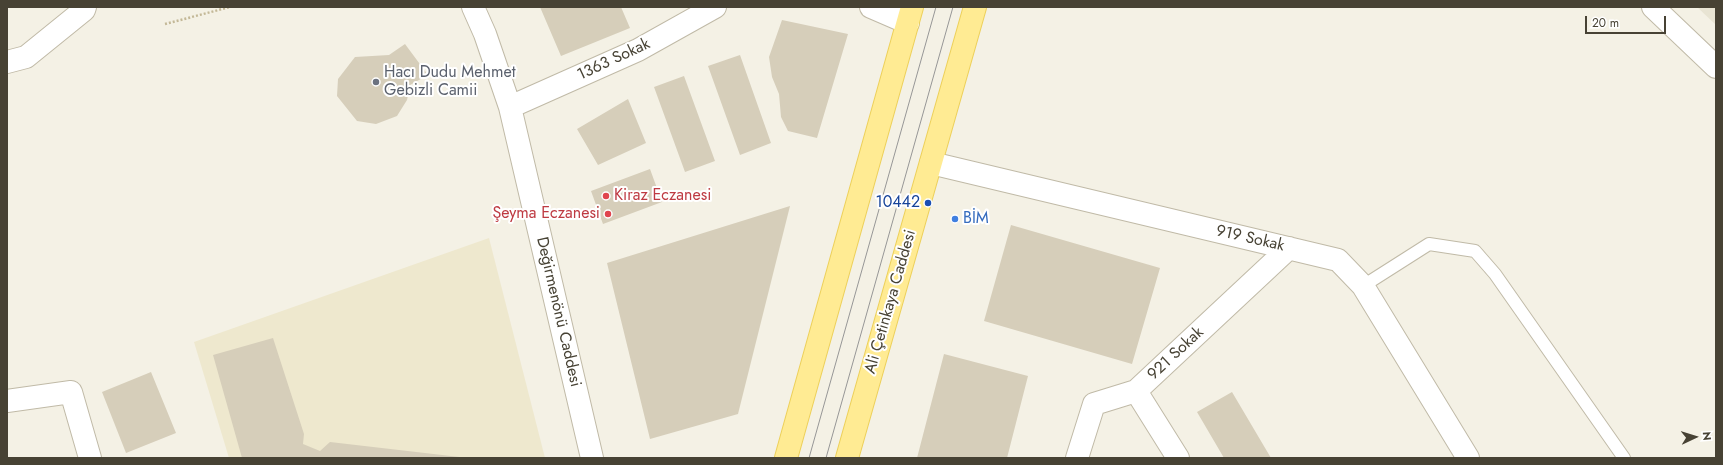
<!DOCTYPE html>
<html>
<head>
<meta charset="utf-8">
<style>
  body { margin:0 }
  #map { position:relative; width:1723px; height:465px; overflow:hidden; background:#f4f1e5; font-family:Jost,sans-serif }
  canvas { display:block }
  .frame { position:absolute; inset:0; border:8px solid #474234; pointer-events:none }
  .north { position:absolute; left:1675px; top:417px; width:40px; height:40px; -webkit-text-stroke:3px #fff; paint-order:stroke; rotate:86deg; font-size:11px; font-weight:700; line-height:16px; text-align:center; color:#474234 }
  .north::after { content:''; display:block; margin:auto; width:14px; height:18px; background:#474234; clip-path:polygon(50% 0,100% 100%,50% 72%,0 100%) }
  .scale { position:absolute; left:1585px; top:16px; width:81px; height:18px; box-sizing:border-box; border:2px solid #474234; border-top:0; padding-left:5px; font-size:12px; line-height:14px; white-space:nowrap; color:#474234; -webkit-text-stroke:3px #fff; paint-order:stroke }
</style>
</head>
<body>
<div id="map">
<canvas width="1723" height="465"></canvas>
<div class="frame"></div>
<div class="north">N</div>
<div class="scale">20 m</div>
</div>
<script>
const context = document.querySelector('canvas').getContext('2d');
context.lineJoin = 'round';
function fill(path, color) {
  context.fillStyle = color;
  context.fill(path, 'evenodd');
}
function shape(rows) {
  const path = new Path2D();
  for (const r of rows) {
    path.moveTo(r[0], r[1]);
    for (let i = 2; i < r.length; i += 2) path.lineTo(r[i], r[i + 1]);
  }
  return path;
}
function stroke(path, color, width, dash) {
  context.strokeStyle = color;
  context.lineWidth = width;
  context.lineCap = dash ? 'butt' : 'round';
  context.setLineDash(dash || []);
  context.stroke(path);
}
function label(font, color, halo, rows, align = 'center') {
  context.font = font + ' Jost,sans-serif';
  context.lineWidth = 4;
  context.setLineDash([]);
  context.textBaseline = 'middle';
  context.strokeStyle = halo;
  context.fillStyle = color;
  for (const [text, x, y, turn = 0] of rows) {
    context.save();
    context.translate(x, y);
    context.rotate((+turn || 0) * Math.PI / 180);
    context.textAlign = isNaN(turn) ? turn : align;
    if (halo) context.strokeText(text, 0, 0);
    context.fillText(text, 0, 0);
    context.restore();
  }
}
fill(shape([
  [1697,7,1716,7,1716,25]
]), '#e8e4d3');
fill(shape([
  [489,238,545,458,229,458,194,342]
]), '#eee8ce');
fill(shape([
  [540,7,621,7,630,28,561,56],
  [782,20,848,34,817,138,788,131,781,117,779,94,772,77,769,57],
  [405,44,428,75,410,85,407,100,397,116,376,124,357,121,337,96,338,79,355,57,389,55],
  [740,55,771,143,740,155,708,66],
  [684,76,715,161,685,172,654,87],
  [628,99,646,143,598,165,577,129],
  [650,169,662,202,603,224,591,191],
  [790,206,738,414,650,439,607,263],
  [1011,225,1160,268,1132,364,984,321],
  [273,338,304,434,303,444,320,451,330,442,468,458,242,458,213,355],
  [944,354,1028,376,1007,458,917,458],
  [151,372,176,433,126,453,102,392],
  [1232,392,1271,458,1224,458,1197,412]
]), '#d6ceba');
const lane = shape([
  [1363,286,1429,244,1475,251,1495,274,1624,458]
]);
const street = shape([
  [473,7,485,34,510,107,592,458],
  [871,7,908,23],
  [1653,7,1716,67],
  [7,62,26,57,84,10,85,7],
  [510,107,638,50,715,7],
  [931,163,1338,260,1363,286,1468,458],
  [1136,391,1178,458],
  [7,401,71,392,90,458],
  [1077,458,1094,404,1136,391,1289,248]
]);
const primary = shape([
  [786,458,912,7],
  [847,458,975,7]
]);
stroke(lane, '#c0baa7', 14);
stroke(street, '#c0baa7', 24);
stroke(primary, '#edd05a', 24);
stroke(shape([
  [165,24,230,7]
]), '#c3b897', 2.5, [2, 2]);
stroke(lane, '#fff', 12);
stroke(street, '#fff', 22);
stroke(primary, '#ffeb93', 22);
stroke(shape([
  [809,458,936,7],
  [826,458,953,7]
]), '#969696', 1);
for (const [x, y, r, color] of [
  [376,82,4,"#6b7280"],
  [606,196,4,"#e0444e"],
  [928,203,4,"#1a4fb4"],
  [608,214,4,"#e0444e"],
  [955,219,4,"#3f7fe0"]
]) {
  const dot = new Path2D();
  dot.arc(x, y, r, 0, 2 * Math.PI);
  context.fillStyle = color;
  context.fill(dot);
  stroke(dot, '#fff', 1.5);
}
label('16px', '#474234', '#fff', [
  ["1363 Sokak",614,60,-25],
  ["919 Sokak",1250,239,13],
  ["Ali Çetinkaya Caddesi",891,302,-74],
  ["Değirmenönü Caddesi",558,312,77],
  ["921 Sokak",1176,354,-43]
]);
label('16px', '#5b616d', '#fff', [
  ["Hacı Dudu Mehmet",384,73],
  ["Gebizli Camii",384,91]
], 'left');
label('16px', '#be3a42', '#fff', [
  ["Kiraz Eczanesi",614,196],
  ["Şeyma Eczanesi",600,214,"right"]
], 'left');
label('16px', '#164399', '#fff', [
  ["10442",920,203]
], 'right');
label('16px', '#366cbe', '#fff', [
  ["BİM",963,219]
], 'left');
</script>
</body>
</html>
